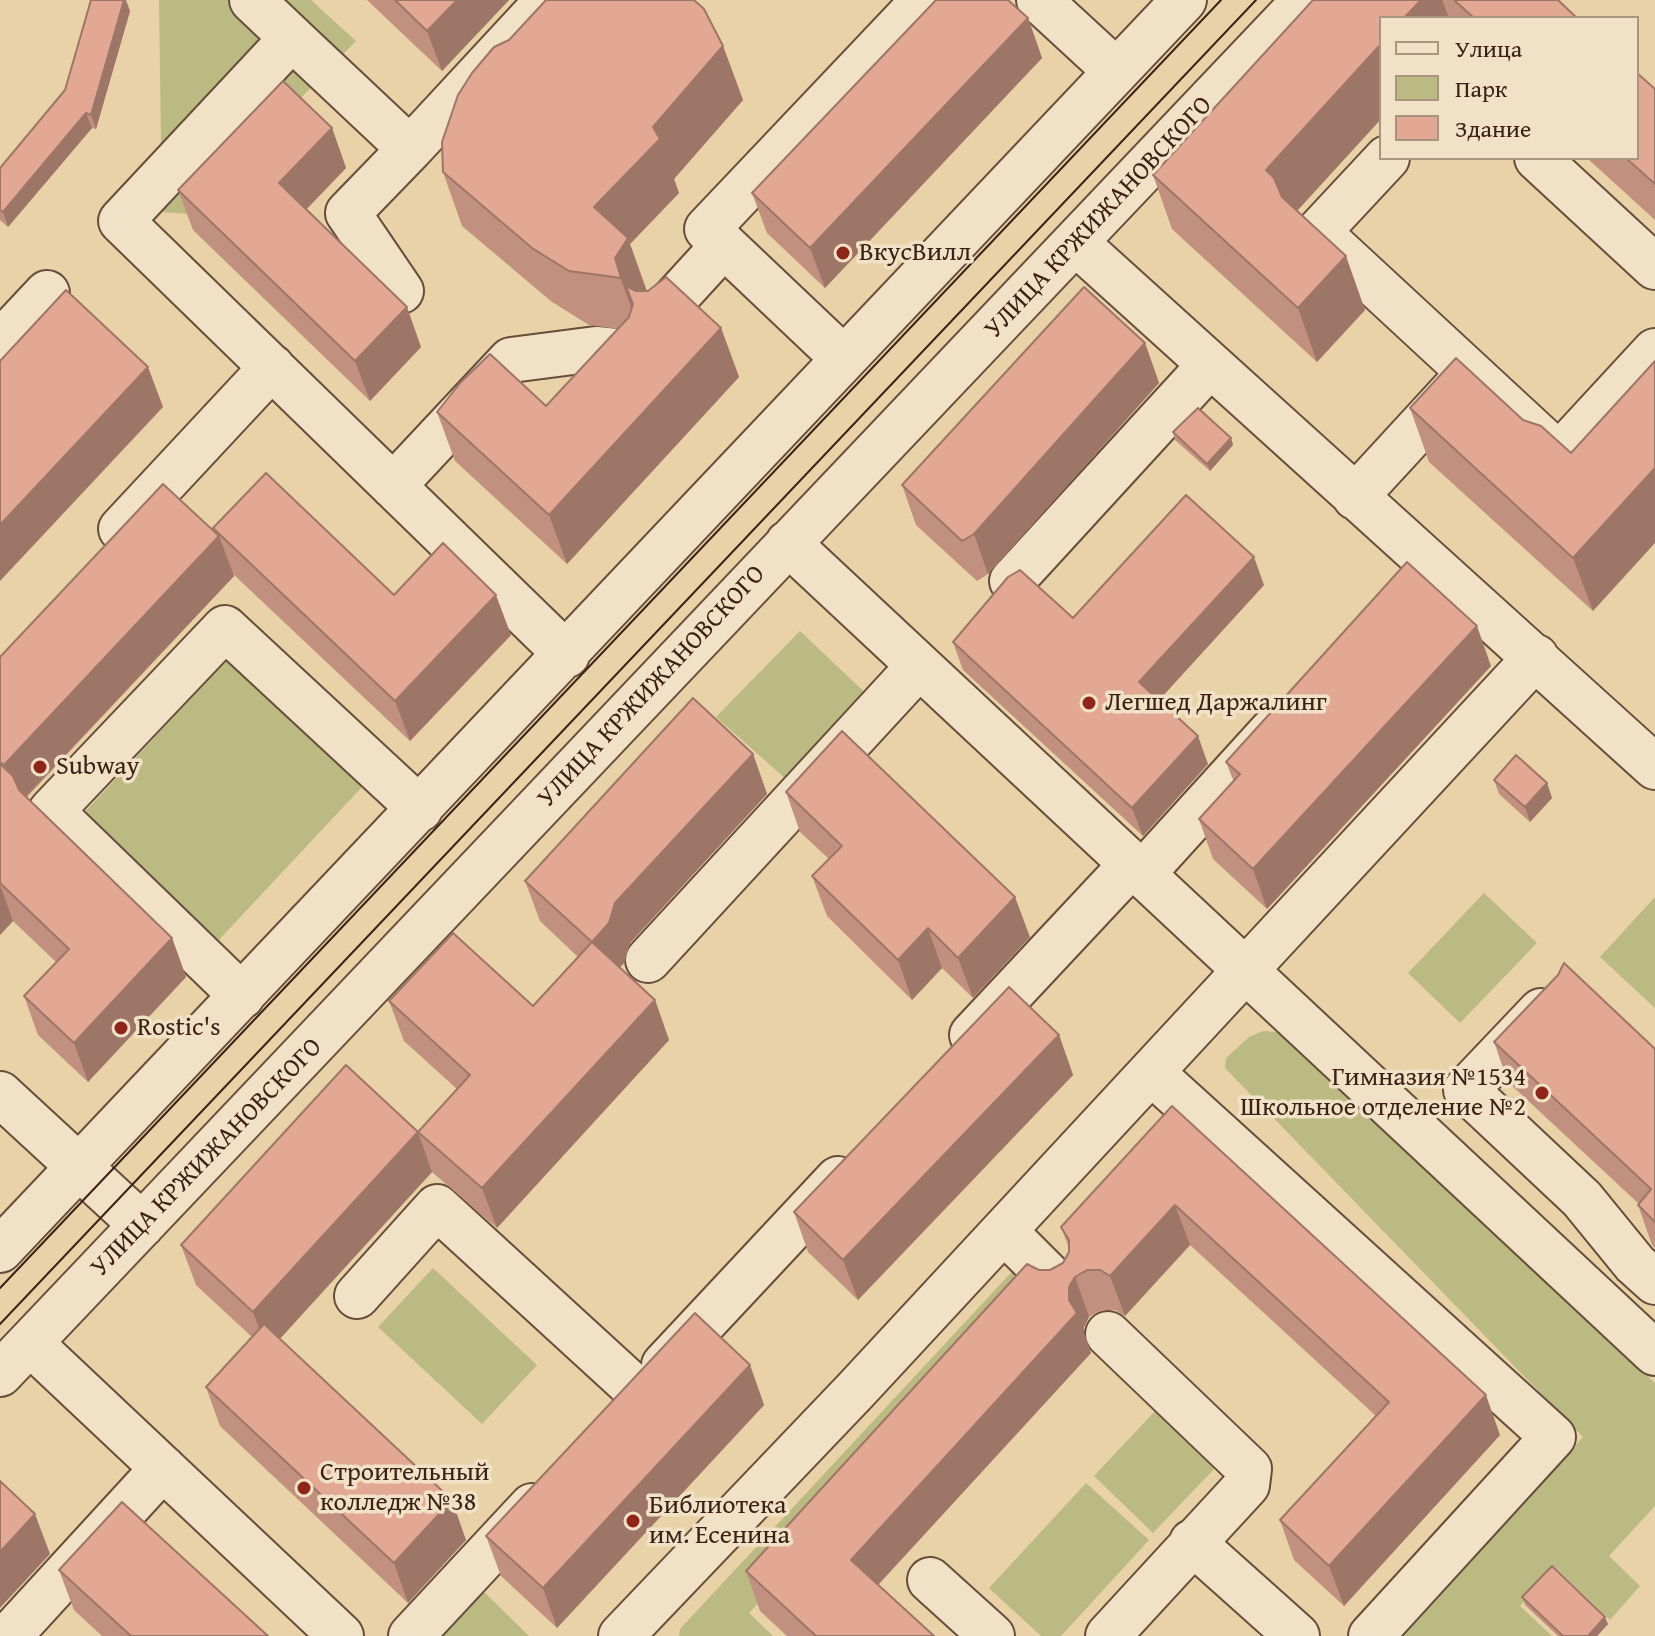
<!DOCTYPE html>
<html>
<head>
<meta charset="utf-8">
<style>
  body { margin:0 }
  #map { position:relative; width:1655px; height:1636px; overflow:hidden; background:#e9d1a8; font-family:"Gentium Book Plus",serif }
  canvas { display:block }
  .legend { position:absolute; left:1379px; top:16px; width:260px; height:144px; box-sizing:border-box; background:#f1e1c6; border:2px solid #a8957f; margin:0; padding:10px 14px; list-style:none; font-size:24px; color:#3b2215 }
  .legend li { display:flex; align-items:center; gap:16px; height:40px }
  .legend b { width:40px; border:2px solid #a8957f }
</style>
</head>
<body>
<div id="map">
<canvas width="1655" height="1636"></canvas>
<ul class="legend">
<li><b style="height:10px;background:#f1e1c6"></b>Улица</li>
<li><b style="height:22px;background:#bcba83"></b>Парк</li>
<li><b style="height:22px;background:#e2a893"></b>Здание</li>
</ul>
</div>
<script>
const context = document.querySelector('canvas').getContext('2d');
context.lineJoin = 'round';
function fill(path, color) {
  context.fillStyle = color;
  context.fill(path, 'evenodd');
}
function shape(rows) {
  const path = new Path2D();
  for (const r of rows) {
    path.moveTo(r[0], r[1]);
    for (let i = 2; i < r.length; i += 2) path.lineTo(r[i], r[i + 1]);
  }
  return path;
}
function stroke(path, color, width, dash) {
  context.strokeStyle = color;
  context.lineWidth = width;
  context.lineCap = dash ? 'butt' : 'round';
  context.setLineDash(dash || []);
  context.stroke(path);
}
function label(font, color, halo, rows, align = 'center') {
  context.font = font + ' "Gentium Book Plus",serif';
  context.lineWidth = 7;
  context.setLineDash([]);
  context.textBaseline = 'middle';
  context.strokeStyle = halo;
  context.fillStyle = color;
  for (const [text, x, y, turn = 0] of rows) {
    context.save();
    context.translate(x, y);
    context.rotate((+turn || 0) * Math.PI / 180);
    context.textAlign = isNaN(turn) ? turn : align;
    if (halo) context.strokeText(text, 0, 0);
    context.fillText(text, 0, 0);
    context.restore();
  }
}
fill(shape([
  [159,0,311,0,356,41,189,214,162,212],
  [800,631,876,703,795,787,716,717],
  [227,660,362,787,216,943,81,816],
  [1484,893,1537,943,1460,1023,1408,973],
  [1655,897,1655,1008,1600,957],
  [1263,1031,1278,1032,1655,1383,1655,1506,1609,1556,1640,1586,1610,1620,1554,1566,1520,1606,1552,1636,1399,1636,1583,1437,1225,1068,1226,1058,1249,1037],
  [1020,1263,1045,1290,749,1613,773,1636,679,1636,680,1629],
  [433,1268,537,1365,482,1424,378,1327],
  [1156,1410,1216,1467,1153,1533,1094,1476],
  [1086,1483,1149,1540,1061,1636,1041,1636,989,1588],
  [474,1582,529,1636,422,1636]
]), '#bcba83');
const minor = shape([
  [252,0,292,38,121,221,567,655],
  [1039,0,1116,71],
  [292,38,410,149,548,0],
  [1387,158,1318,232,1559,455,1655,351],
  [1537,158,1655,267],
  [1076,243,1655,767],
  [401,291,348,213,410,149],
  [659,316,724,245],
  [0,343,47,293],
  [842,357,707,229,924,0],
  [393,486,511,360,596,349,626,352],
  [1355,497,1459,384],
  [121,529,272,367],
  [788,543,1655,1353],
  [1012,581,1210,365],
  [1142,874,1272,731],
  [648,960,919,666],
  [242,996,51,811,225,628,420,809],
  [1541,1011,1466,1090,1582,1199,1635,1264,1655,1282],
  [972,1035,1132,864],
  [1152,1073,1553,1437,1371,1636],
  [0,1094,142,1225],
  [1004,1231,1059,1286],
  [0,1250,1184,0],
  [357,1296,437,1207,639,1392],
  [30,1343,341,1636],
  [664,1365,838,1179],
  [0,1374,1305,0],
  [1192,1542,1297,1636],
  [930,1580,992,1636],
  [9,1636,163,1468],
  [411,1636,532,1506],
  [621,1636,855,1391,1536,657],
  [1108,1636,1247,1485,1249,1469,1108,1334]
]);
stroke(minor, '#664e3a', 48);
stroke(minor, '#f1e1c6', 44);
stroke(shape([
  [0,1288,1221,0],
  [0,1324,1256,0]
]), '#3b2215', 2);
fill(shape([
  [367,0,509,0,442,71],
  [1313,0,1558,0,1577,18,1381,18,1381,119,1297,211,1365,310,1317,362,1172,229,1153,175],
  [130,11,96,129,92,128,8,227,0,220,0,168],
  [1028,18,1042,58,825,288,767,233,752,193],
  [723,46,743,100,674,179,679,193,630,244,647,291,721,328,739,377,567,564,455,461,437,412,546,406,618,329,589,325,552,302,462,226,443,172],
  [1655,89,1655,220,1587,158,1637,158],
  [332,128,346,168,306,210,421,347,370,401,193,230,178,190],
  [1145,343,1159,383,988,574,977,581,916,525,902,485],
  [1410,408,1523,420,1571,453,1593,611,1429,462],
  [1173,432,1231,438,1233,445,1210,471,1175,440],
  [213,528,394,595,511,635,410,741,232,573,234,576,27,797,172,938,186,977,88,1082,38,1035,24,996,56,962,13,921,0,935,0,657,214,532],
  [1264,585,1159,700,1208,764,1143,836,963,670,953,642,1073,618],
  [1491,666,1267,909,1213,859,1199,819,1234,782,1226,762],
  [753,754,767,794,630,943,624,963,619,968,655,1000,669,1040,497,1228,432,1172,279,1339,466,1540,408,1603,220,1426,206,1387,252,1337,196,1285,181,1245,418,1132,457,1089,404,1041,389,1001,533,1006,578,957,540,921,525,881],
  [1494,780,1547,783,1552,798,1530,822,1499,794],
  [786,792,1030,937,973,998,942,968,912,1000,827,916,812,876,829,859,800,832],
  [1059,1035,1073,1075,858,1300,808,1252,794,1212],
  [1494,1042,1655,1049,1655,1248,1652,1245,1638,1205,1639,1204,1508,1082],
  [1172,1106,1500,1435,1344,1606,1294,1560,1280,1520,1376,1416,1190,1245,1125,1316,1115,1310,1102,1310,1089,1317,1084,1327,1084,1333,1091,1353,878,1585,934,1636,787,1636,760,1611,746,1571,1039,1270,1050,1270,1063,1263,1069,1252,1069,1248,1061,1227],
  [750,1365,764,1405,557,1628,501,1576,486,1536],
  [59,1570,268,1636,102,1636,74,1610],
  [1522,1597,1608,1624,1597,1636,1558,1636,1525,1605]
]), '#c2907e');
fill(shape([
  [124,0,126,0,130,11,96,129,91,115],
  [457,0,509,0,442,71,427,31],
  [1421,0,1442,0,1449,18,1404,18],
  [1028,18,1042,58,825,288,810,248],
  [1381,44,1381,119,1285,224,1266,170],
  [723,46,743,100,674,179,679,193,630,244,647,292,635,311,640,331,594,207,653,127],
  [86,113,92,128,8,227,3,212],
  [332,128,346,168,293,223,279,183],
  [1346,256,1365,310,1317,362,1298,308],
  [407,307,421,347,370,401,355,361],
  [721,328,739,377,567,564,549,515],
  [1145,343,1159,383,988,574,974,534],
  [148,367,163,407,0,581,0,525],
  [1231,438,1233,445,1210,471,1207,464],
  [1655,468,1655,543,1593,611,1573,558],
  [219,536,234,576,18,805,4,765],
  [1254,557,1264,585,1150,710,1139,682],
  [496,595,511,635,410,741,395,701],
  [1477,626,1491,666,1267,909,1253,869],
  [1198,736,1208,764,1143,836,1132,808],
  [753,754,767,794,630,943,624,963,606,982,592,942,615,903],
  [1547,783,1552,798,1530,822,1525,807],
  [0,885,13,921,0,935],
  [1015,897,1030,937,973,998,958,958],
  [928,928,942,968,912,1000,898,960],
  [172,938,186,977,88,1082,74,1043],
  [655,1000,669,1040,497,1228,482,1188],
  [1059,1035,1073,1075,858,1300,843,1260],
  [418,1132,432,1172,268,1352,253,1312],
  [1175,1205,1190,1245,1125,1316,1110,1276],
  [1075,1277,1089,1317,1084,1327,1084,1333,1091,1353,865,1599,851,1560,1069,1300,1069,1287],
  [750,1365,764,1405,557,1628,543,1588],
  [1486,1395,1500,1435,1344,1606,1329,1566],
  [452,1500,466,1540,408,1603,394,1563],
  [35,1514,50,1554,0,1608,0,1552],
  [1605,1617,1608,1624,1597,1636,1588,1636]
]), '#9e7667');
const building = shape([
  [91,0,124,0,91,115,86,113,3,212,0,210,0,168,65,90,91,0],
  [395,0,457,0,427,31,395,0],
  [546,0,694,0,704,9,723,46,653,127,660,139,594,207,628,238,615,258,621,278,569,271,532,248,443,172,442,142,458,95,472,73,494,47,509,40,546,0],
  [936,0,1008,0,1028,18,810,248,752,193,936,0],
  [1313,0,1421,0,1404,18,1381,18,1381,44,1266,170,1274,178,1282,197,1346,256,1298,308,1153,175,1313,0],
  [1454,0,1558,0,1577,18,1474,18,1454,0],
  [1637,73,1655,89,1655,184,1626,158,1637,158,1637,73],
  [283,81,332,128,279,183,407,307,355,361,178,190,283,81],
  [666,277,721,328,549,515,437,412,461,382,490,354,546,406,629,317,633,304,626,286,636,291,648,291,666,277],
  [1084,287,1145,343,974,534,962,541,902,485,1084,287],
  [66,290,148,367,0,525,0,361,66,290],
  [1456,358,1523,420,1541,426,1571,453,1655,361,1655,468,1573,558,1410,408,1456,358],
  [1198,408,1231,438,1207,464,1173,432,1198,408],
  [266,473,394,595,443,543,496,595,395,701,213,528,266,473],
  [163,484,219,536,4,765,0,762,0,657,163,484],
  [1186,495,1254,557,1139,682,1198,736,1132,808,953,642,1008,577,1020,570,1073,618,1186,495],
  [1407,562,1477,626,1253,869,1199,819,1240,774,1226,762,1407,562],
  [693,698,753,754,615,903,609,923,592,942,525,881,693,698],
  [842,731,1015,897,958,958,928,928,898,960,812,876,842,846,786,792,842,731],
  [1516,755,1547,783,1525,807,1494,780,1516,755],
  [0,764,13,776,19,790,172,938,74,1043,24,996,69,949,0,883,0,764],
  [453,933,533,1006,592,942,655,1000,482,1188,418,1132,470,1075,389,1001,453,933],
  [1564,963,1655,1049,1655,1222,1638,1205,1651,1189,1494,1042,1558,975,1564,963],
  [1009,987,1059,1035,843,1260,794,1212,1009,987],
  [346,1065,418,1132,253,1312,181,1245,346,1065],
  [1172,1106,1486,1395,1329,1566,1280,1520,1389,1402,1175,1205,1110,1276,1100,1270,1087,1270,1075,1277,1069,1287,1069,1300,1077,1313,851,1560,934,1636,816,1636,746,1571,1027,1264,1039,1270,1050,1270,1063,1263,1069,1252,1069,1240,1061,1227,1172,1106],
  [695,1313,750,1365,543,1588,486,1536,695,1313],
  [264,1324,452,1500,394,1563,206,1387,264,1324],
  [0,1481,35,1514,0,1552,0,1481],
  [122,1502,268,1636,131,1636,59,1570,122,1502],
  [1552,1566,1605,1617,1588,1636,1563,1636,1522,1597,1552,1566]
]);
fill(building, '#e2a893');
stroke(building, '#9e7667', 2);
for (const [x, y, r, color] of [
  [843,253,8,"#8f2418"],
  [1089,703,8,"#8f2418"],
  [40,767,8,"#8f2418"],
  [121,1028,8,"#8f2418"],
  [1542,1093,8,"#8f2418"],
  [304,1488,8,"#8f2418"],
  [633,1521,8,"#8f2418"]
]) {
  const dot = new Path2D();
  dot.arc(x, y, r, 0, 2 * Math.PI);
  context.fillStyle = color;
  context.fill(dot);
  stroke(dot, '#f1e1c6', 3);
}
label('26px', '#3b2215', '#f1e1c6', [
  ["УЛИЦА КРЖИЖАНОВСКОГО",1099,218,-47],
  ["УЛИЦА КРЖИЖАНОВСКОГО",652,687,-47],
  ["УЛИЦА КРЖИЖАНОВСКОГО",207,1158,-46]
]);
label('26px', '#3b2215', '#f1e1c6', [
  ["ВкусВилл",859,253],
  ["Легшед Даржалинг",1105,703],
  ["Subway",56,767],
  ["Rostic's",137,1028],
  ["Гимназия №1534",1526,1078,"right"],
  ["Школьное отделение №2",1526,1108,"right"],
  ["Строительный",320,1473],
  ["колледж №38",320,1503],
  ["Библиотека",649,1506],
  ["им. Есенина",649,1536]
], 'left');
</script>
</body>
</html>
